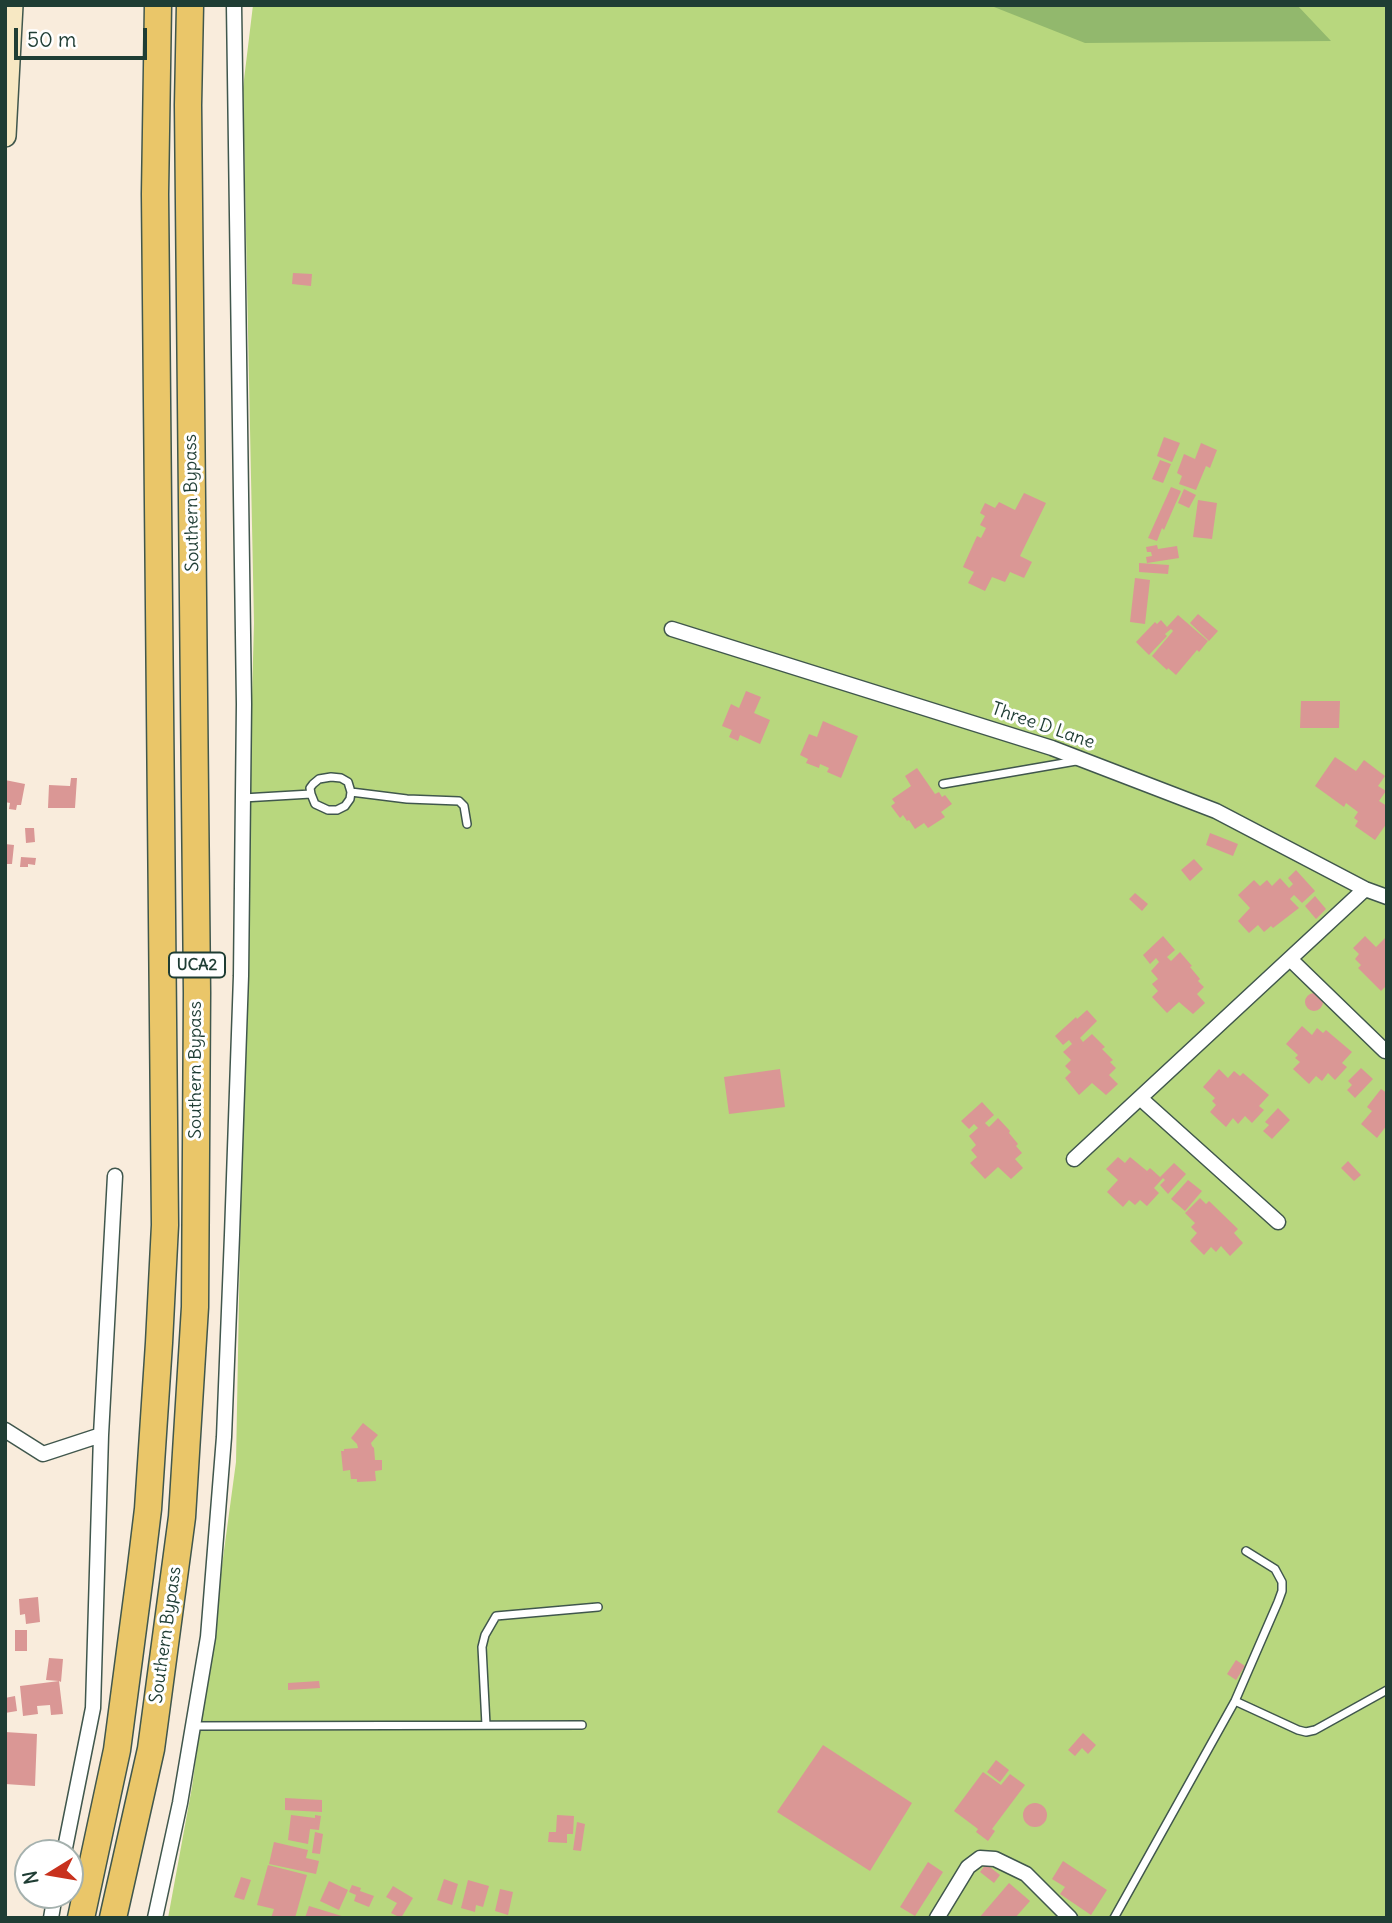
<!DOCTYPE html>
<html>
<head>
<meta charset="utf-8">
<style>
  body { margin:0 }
  #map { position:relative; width:1392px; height:1923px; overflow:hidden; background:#f9ecdc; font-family:Delius,sans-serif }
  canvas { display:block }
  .frame { position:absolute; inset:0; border:7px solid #1f3d34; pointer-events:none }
  .north { position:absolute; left:14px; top:1839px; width:70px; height:70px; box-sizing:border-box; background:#fff; border:2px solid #a5b1ae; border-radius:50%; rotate:259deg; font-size:19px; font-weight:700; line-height:28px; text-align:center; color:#1f3d34 }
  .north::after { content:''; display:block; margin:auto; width:24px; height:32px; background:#c8321e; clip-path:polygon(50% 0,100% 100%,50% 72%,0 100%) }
  .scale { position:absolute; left:14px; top:28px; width:133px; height:32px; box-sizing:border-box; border:4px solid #1f3d34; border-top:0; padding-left:9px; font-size:21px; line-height:24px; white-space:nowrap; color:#1f3d34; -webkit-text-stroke:5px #fff; paint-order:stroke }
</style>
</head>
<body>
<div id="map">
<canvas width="1392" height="1923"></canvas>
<div class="frame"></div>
<div class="north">N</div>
<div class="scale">50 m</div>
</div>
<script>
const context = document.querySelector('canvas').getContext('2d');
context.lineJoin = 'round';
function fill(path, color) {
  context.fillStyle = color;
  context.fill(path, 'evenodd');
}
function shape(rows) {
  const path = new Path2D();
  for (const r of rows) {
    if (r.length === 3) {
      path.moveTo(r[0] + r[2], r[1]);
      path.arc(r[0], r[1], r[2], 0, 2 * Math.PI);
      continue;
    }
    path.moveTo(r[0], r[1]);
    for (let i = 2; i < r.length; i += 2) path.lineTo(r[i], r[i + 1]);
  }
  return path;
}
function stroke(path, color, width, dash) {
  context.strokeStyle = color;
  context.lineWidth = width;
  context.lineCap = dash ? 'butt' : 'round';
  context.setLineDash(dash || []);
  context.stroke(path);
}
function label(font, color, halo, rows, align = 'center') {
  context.font = font + ' Delius,sans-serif';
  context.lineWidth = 6;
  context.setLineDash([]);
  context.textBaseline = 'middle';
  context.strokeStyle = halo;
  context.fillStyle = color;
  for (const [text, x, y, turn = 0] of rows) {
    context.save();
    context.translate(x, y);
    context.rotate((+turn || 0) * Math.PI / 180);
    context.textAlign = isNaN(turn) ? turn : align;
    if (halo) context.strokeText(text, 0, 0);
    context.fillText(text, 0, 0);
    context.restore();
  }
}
fill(shape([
  [253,5,1387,5,1387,1918,168,1918,192,1787,236,1462,246,916,254,623,243,88]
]), '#b8d77e');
fill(shape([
  [989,5,1297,5,1331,41,1085,43]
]), '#92b86d');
fill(shape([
  [293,273,312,274,311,286,292,284],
  [1164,437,1180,443,1172,462,1157,456],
  [1201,443,1217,450,1210,468,1206,466,1196,490,1179,484,1182,476,1177,473,1184,454,1195,459],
  [1160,460,1171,464,1163,483,1152,479],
  [1171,487,1181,491,1164,530,1162,528,1157,541,1148,538],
  [1184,489,1196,495,1189,508,1178,503],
  [1024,493,1046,503,1020,556,1032,562,1024,578,1010,572,1005,582,992,577,985,591,968,583,974,572,963,567,977,536,981,538,986,528,980,525,985,516,980,513,985,503,995,508,999,502,1015,510],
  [1198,500,1217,503,1212,539,1193,537],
  [1157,545,1158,549,1177,546,1179,558,1147,563,1146,557,1152,556,1151,552,1147,552,1146,547],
  [1139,563,1169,565,1168,574,1139,572],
  [1135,578,1150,580,1145,624,1130,622],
  [1198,614,1218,631,1209,641,1190,623],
  [1178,615,1208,641,1199,652,1197,650,1176,675,1168,668,1167,670,1152,656,1173,631,1171,629,1165,634,1167,636,1149,655,1136,642,1155,622,1157,624,1161,620,1167,627],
  [746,691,761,697,754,713,770,720,760,744,740,735,738,741,729,737,732,730,722,726,731,704,739,708],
  [1301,701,1340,701,1339,728,1300,728],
  [823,721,858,736,841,778,827,772,829,768,820,764,819,768,806,763,808,759,800,755,809,734,817,737],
  [1335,757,1356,771,1364,760,1385,776,1378,786,1386,791,1379,801,1387,806,1387,823,1375,840,1355,826,1358,821,1354,818,1358,812,1346,803,1344,807,1315,786],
  [917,768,935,794,939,792,942,797,945,795,952,804,941,812,945,817,928,828,924,823,915,829,909,820,907,821,903,815,900,818,891,806,895,803,892,799,911,786,905,776],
  [71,778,77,778,75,808,48,808,49,785,70,786],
  [5,780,25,784,21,805,17,805,16,810,9,809,10,803,5,802],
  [25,828,34,828,35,842,26,843],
  [1210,833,1238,844,1233,856,1206,845],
  [5,844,14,845,12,864,5,864],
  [21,857,36,858,35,865,28,864,28,867,20,867],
  [1194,859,1203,869,1190,881,1181,870],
  [1296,870,1315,891,1302,903,1294,895,1290,899,1299,908,1273,928,1271,926,1264,932,1258,925,1249,933,1238,921,1250,908,1238,895,1254,880,1260,886,1267,880,1272,886,1280,878,1289,888,1293,884,1288,878],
  [1135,893,1148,904,1142,911,1129,899],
  [1315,896,1326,909,1316,919,1305,906],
  [1163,936,1175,950,1167,957,1171,961,1180,952,1192,966,1190,967,1200,979,1198,981,1204,987,1197,994,1205,1003,1193,1014,1179,1002,1167,1013,1152,997,1158,991,1152,984,1158,979,1151,971,1159,962,1156,958,1150,964,1143,955],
  [1365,936,1376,947,1387,936,1387,985,1381,991,1358,968,1361,965,1355,959,1359,954,1353,948],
  [1314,1002,9],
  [1087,1010,1097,1021,1080,1038,1083,1042,1092,1034,1105,1047,1102,1049,1113,1060,1110,1062,1116,1068,1109,1075,1118,1084,1106,1095,1092,1083,1079,1095,1065,1078,1071,1072,1065,1066,1071,1060,1063,1052,1072,1044,1069,1040,1063,1045,1055,1036,1076,1017,1077,1019],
  [1302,1026,1312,1035,1317,1028,1323,1033,1326,1030,1352,1052,1342,1063,1347,1067,1335,1080,1328,1073,1322,1081,1316,1076,1309,1084,1293,1069,1300,1062,1295,1058,1298,1055,1286,1044],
  [1361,1068,1373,1079,1355,1098,1347,1090,1352,1085,1348,1081],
  [780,1069,785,1107,729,1114,724,1077],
  [1219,1069,1228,1078,1234,1071,1240,1076,1243,1073,1269,1095,1259,1106,1264,1110,1252,1123,1245,1116,1238,1124,1233,1118,1226,1127,1210,1112,1216,1105,1212,1101,1215,1098,1203,1087],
  [1381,1089,1387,1093,1387,1125,1377,1138,1361,1124,1372,1111,1367,1107],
  [982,1102,994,1115,985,1123,989,1127,998,1118,1010,1131,1009,1133,1018,1144,1016,1146,1022,1153,1015,1159,1023,1168,1011,1179,998,1167,985,1179,970,1163,977,1157,971,1150,976,1145,969,1136,978,1128,974,1124,969,1129,961,1121],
  [1278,1108,1290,1120,1272,1139,1263,1131,1269,1125,1265,1122],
  [1118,1157,1125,1163,1130,1157,1147,1171,1150,1168,1160,1177,1174,1163,1186,1174,1168,1194,1160,1185,1165,1180,1163,1178,1154,1188,1159,1193,1147,1206,1140,1200,1135,1205,1129,1200,1123,1207,1107,1192,1118,1180,1106,1169],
  [1348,1161,1361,1175,1354,1181,1341,1168],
  [1188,1180,1202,1191,1185,1211,1171,1199],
  [1200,1198,1206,1204,1209,1201,1238,1229,1234,1233,1243,1243,1230,1256,1221,1246,1216,1252,1211,1247,1204,1255,1190,1241,1197,1233,1191,1227,1195,1223,1185,1213],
  [363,1423,378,1435,371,1443,372,1446,374,1448,375,1460,382,1460,382,1470,375,1471,376,1481,357,1482,357,1479,351,1479,350,1470,343,1471,341,1451,344,1451,344,1449,358,1448,357,1444,351,1438],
  [38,1597,40,1622,26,1624,25,1614,20,1615,19,1599],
  [15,1630,27,1630,27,1651,15,1651],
  [49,1658,63,1659,61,1682,59,1681,63,1714,51,1715,50,1705,37,1706,38,1714,23,1716,20,1686,59,1681,46,1680],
  [1236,1660,1245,1666,1236,1680,1227,1674],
  [319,1681,320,1688,288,1690,288,1683],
  [15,1696,17,1711,5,1713,5,1698],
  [5,1732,37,1734,35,1786,5,1784],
  [1083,1733,1096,1745,1088,1754,1082,1748,1075,1756,1068,1750],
  [823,1745,912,1803,870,1871,777,1812],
  [996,1760,1009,1770,1000,1782,987,1772],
  [983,1772,1001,1785,1010,1774,1025,1785,992,1829,995,1831,988,1841,976,1832,978,1829,954,1811],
  [285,1798,322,1800,322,1812,285,1810],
  [1035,1815,12],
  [291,1815,315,1818,315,1815,321,1816,319,1830,310,1829,308,1844,288,1840],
  [557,1815,574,1816,573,1834,567,1834,567,1843,548,1842,549,1832,556,1832],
  [577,1822,585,1824,581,1851,573,1850],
  [315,1832,323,1834,320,1854,312,1853],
  [274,1842,308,1850,306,1858,319,1861,316,1874,269,1864],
  [1063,1861,1107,1890,1091,1915,1060,1894,1065,1887,1052,1879],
  [928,1862,943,1872,915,1916,900,1907],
  [986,1864,1000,1875,994,1883,980,1872],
  [268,1865,307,1875,295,1918,271,1918,274,1909,257,1905],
  [241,1877,251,1880,244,1900,234,1897],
  [444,1879,458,1884,452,1905,437,1900],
  [468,1880,489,1886,483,1907,476,1905,475,1912,461,1908],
  [329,1881,348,1890,339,1910,320,1901],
  [1009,1883,1030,1901,1015,1918,979,1918],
  [352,1885,361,1888,360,1891,374,1896,369,1907,354,1901,356,1895,349,1892],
  [393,1886,413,1898,401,1918,391,1913,397,1903,386,1897],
  [500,1889,513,1892,508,1915,495,1911],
  [309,1906,345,1917,345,1918,305,1918]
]), '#da9795');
const lane = shape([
  [943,784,1076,761],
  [311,794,310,788,313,784,319,779,331,777,341,778,348,782,351,792],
  [243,798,311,794,315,804,328,810,337,810,345,806,350,799,351,792,407,799,459,801,464,806,467,824],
  [1235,1701,1298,1730,1306,1732,1315,1730,1387,1690],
  [486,1725,482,1647,485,1635,496,1616,598,1607],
  [194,1726,582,1725],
  [1114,1918,1235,1701,1278,1602,1282,1591,1282,1582,1275,1569,1246,1551]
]);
const street = shape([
  [672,629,1052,748,1216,811,1365,889,1387,897],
  [1290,959,1385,1051],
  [1140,1098,1278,1222],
  [1074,1159,1365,889],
  [5,1430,43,1454,101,1435],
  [64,1853,93,1708,101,1435,115,1176],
  [51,1918,55,1895],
  [155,1918,180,1803,208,1637,224,1437,232,1235,241,976,244,704,234,5],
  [937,1918,968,1867,980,1858,995,1859,1026,1874,1070,1918]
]);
const secondary = shape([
  [5,136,12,5]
]);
const highway = shape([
  [81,1918,117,1750,140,1575,148,1509,159,1343,165,1225,155,194,158,5],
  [113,1918,151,1749,182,1517,195,1307,197,993,188,105,190,5]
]);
stroke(lane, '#40574d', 10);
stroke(street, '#40574d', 17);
stroke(secondary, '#40574d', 24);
stroke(highway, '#40574d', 29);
stroke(lane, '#fff', 7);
stroke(street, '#fff', 14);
stroke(secondary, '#f7e8c3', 21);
stroke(highway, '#eac669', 26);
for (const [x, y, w] of [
  [197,965,56]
]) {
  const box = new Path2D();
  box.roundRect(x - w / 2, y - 12.5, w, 25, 5);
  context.fillStyle = '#fff';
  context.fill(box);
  stroke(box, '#1f3d34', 2);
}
label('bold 16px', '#1f3d34', null, [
  ["UCA2",197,965]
]);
label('18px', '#1f3d34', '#fff', [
  ["Southern Bypass",192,503,-91],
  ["Three D Lane",1043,726,19],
  ["Southern Bypass",196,1070,-90],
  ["Southern Bypass",166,1635,-82]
]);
</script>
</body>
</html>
